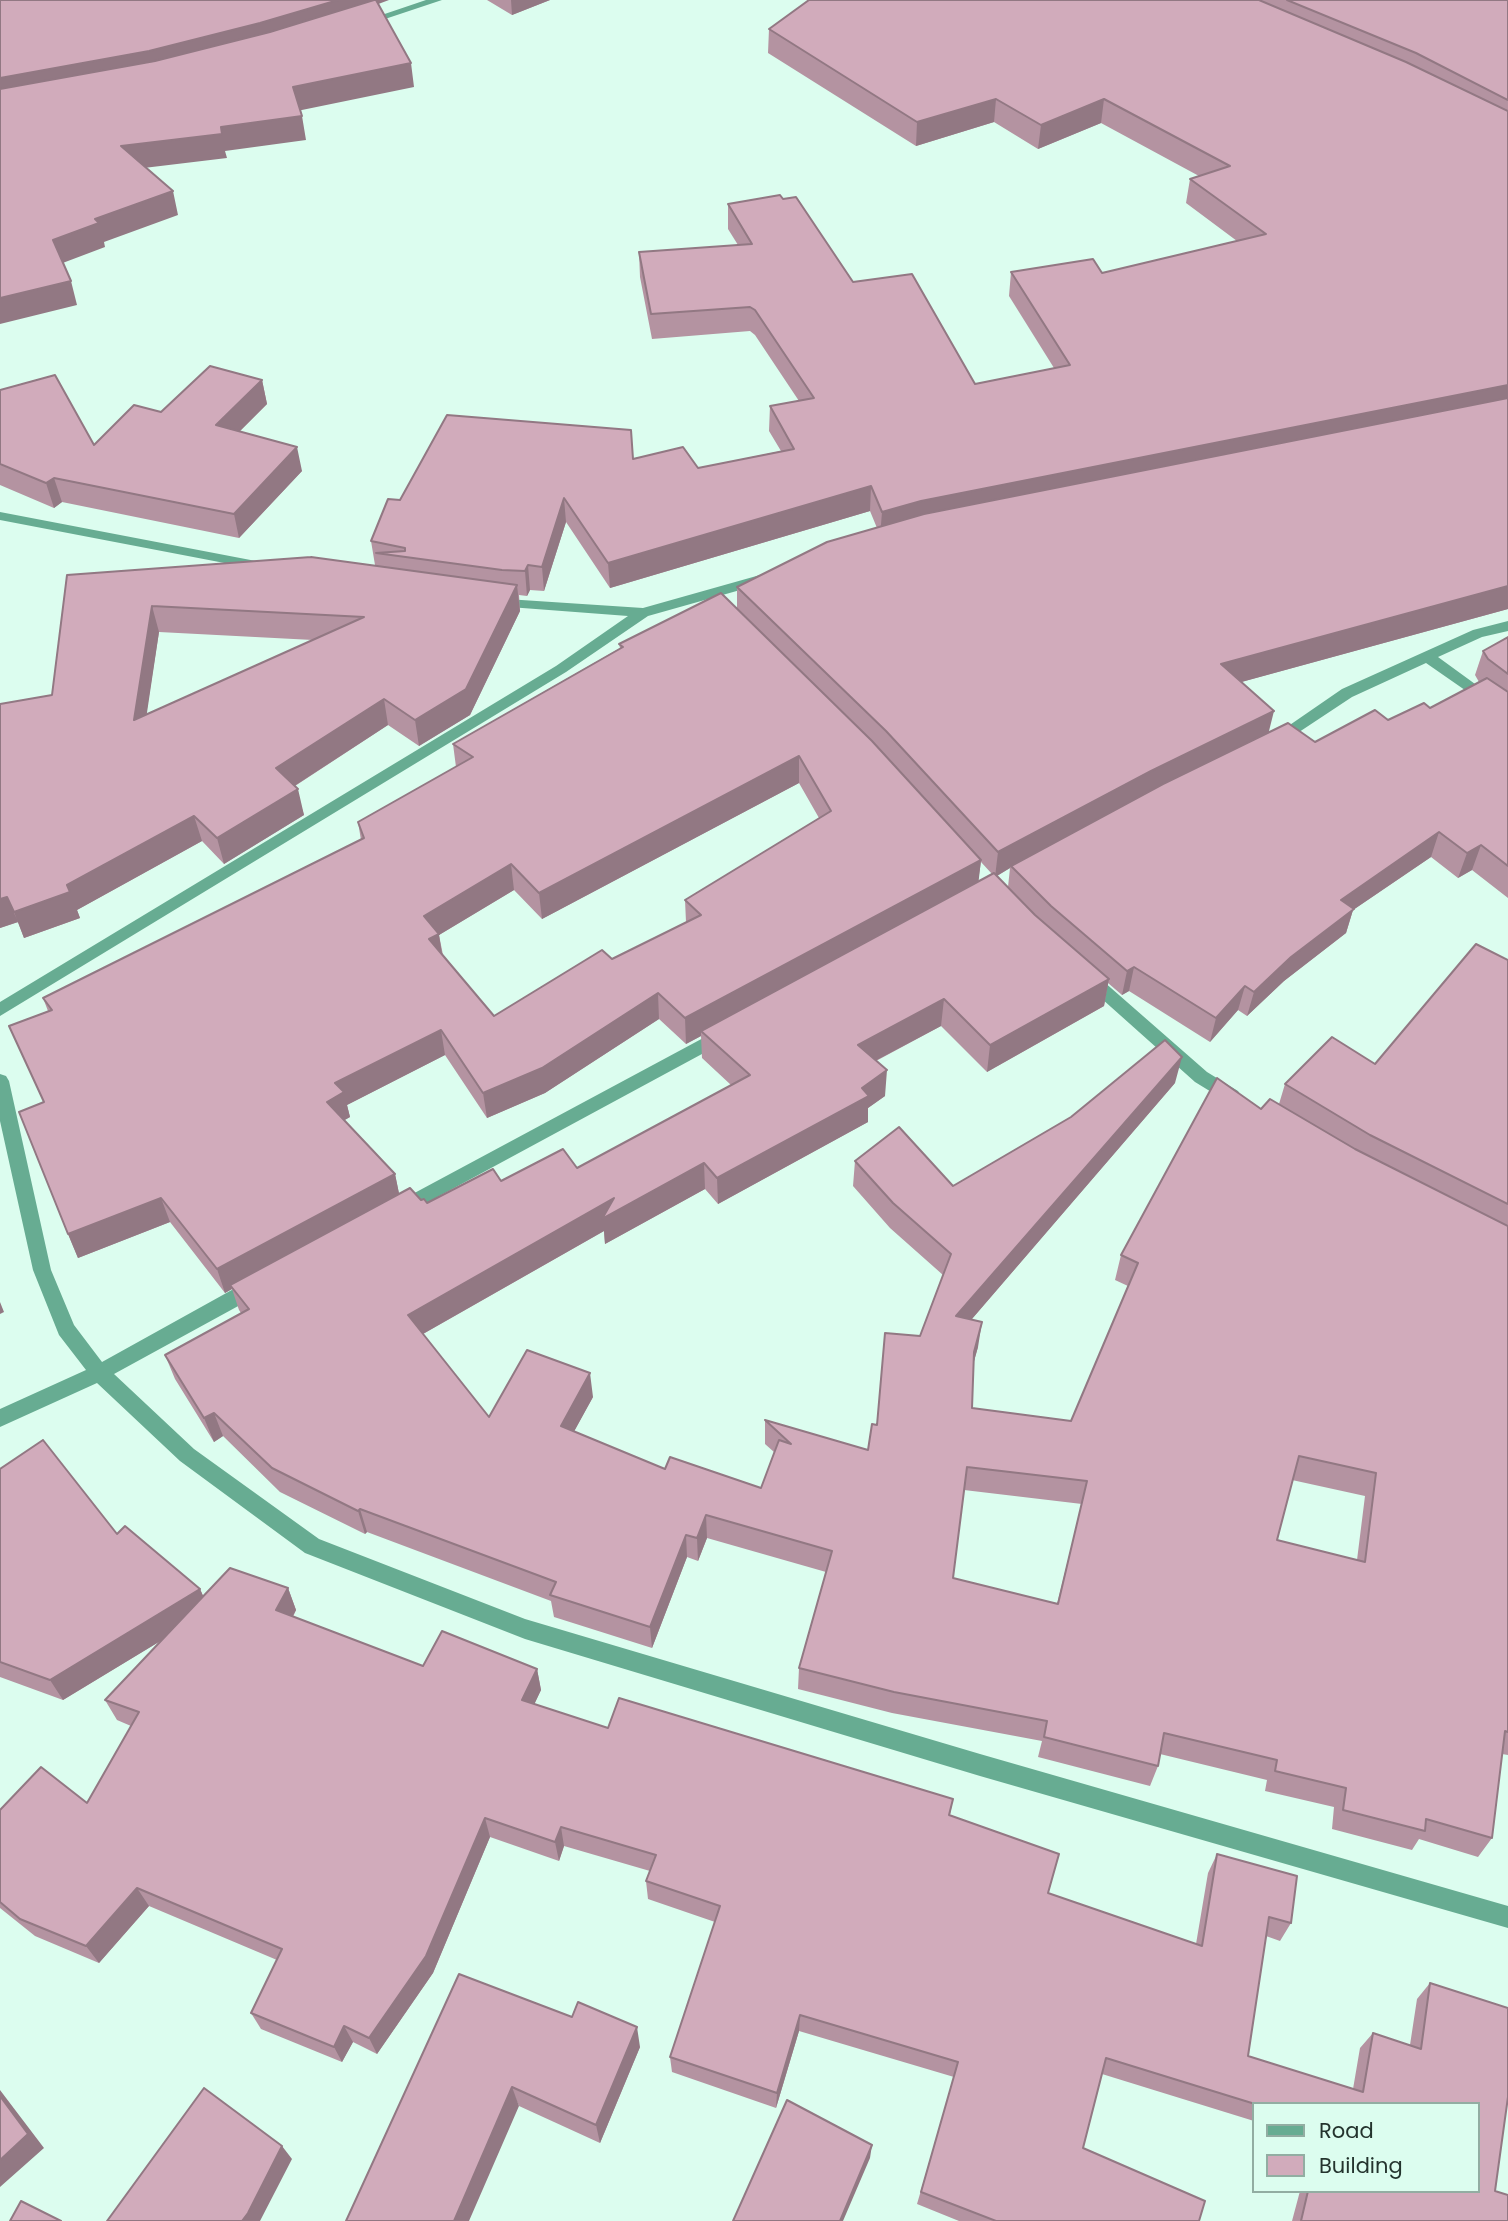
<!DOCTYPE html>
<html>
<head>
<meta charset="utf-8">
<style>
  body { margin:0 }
  #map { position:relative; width:1508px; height:2221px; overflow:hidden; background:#dcfdef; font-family:Poppins,sans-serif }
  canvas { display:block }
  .legend { position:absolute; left:1252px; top:2102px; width:228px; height:91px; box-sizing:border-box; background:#dcfdef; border:2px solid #92ada2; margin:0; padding:9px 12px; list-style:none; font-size:21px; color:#24342e }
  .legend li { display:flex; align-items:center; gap:14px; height:35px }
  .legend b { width:35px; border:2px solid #92ada2 }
</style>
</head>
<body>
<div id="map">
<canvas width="1508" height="2221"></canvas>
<ul class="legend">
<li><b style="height:9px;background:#67ac92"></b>Road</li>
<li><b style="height:19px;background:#d1abbb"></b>Building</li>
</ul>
</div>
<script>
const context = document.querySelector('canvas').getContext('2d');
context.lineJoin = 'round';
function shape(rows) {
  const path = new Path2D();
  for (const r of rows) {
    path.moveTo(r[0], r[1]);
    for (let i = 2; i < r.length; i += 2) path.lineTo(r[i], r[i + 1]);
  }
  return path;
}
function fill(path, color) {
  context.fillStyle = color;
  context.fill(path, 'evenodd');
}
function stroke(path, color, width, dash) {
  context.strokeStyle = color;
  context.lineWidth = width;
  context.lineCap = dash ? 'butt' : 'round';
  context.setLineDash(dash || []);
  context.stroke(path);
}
fill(shape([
  [426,0,442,0,367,25,358,23,426,0],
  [0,512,261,562,268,566,261,570,0,520,0,512],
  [760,575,767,580,765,583,648,616,566,672,0,1016,0,1002,556,666,628,616,496,606,491,604,491,598,643,608,760,575],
  [1508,621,1508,631,1482,637,1438,657,1508,708,1508,720,1426,663,1352,697,1281,744,1276,745,1268,740,1342,689,1473,630,1508,621],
  [1089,972,1095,974,1207,1072,1238,1091,1241,1096,1238,1101,1226,1101,1195,1082,1083,982,1081,978,1083,974,1089,972],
  [720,1029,726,1031,729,1036,726,1041,406,1214,400,1216,394,1214,391,1209,394,1204,720,1029],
  [0,1074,6,1076,9,1081,51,1270,74,1325,102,1362,248,1281,255,1279,262,1281,264,1287,262,1293,114,1374,194,1449,319,1539,525,1619,980,1754,1508,1906,1508,1928,980,1776,525,1639,305,1553,180,1461,97,1383,0,1427,0,1409,86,1370,59,1335,33,1270,0,1121,0,1074]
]), '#67ac92');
fill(shape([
  [487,0,550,0,512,15],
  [809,0,1508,0,1508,609,1241,682,1269,732,1315,742,1430,708,1479,682,1475,675,1483,651,1508,637,1508,898,1472,870,1458,878,1431,857,1353,910,1346,933,1284,981,1247,1016,1238,1010,1210,1042,1129,991,1122,995,1108,983,1104,1006,987,1072,941,1026,876,1061,885,1096,868,1108,868,1122,718,1204,705,1189,605,1244,604,1231,423,1334,489,1417,593,1397,574,1431,665,1469,761,1488,774,1452,765,1444,765,1420,868,1450,877,1425,920,1336,943,1275,890,1228,853,1186,855,1161,953,1186,1175,1083,971,1320,978,1347,973,1364,972,1408,1071,1421,1128,1286,1115,1280,1121,1255,1261,1109,1279,1104,1285,1084,1375,1064,1508,960,1508,1755,1502,1754,1492,1838,1478,1857,1419,1839,1412,1850,1332,1829,1334,1807,1265,1791,1267,1780,1160,1754,1158,1766,1150,1786,1038,1757,1042,1741,892,1713,798,1689,799,1668,826,1572,707,1538,698,1561,687,1557,652,1648,554,1617,551,1601,367,1532,365,1534,280,1492,223,1436,214,1442,175,1379,165,1355,241,1313,239,1310,232,1289,225,1293,170,1222,78,1258,68,1234,44,1103,9,1026,48,1011,43,998,361,840,358,822,456,767,453,744,620,648,619,644,737,610,737,587,877,528,870,511,610,588,566,522,544,591,530,590,527,596,519,595,520,611,470,715,419,746,388,725,295,786,304,815,224,864,202,841,77,910,80,918,24,938,18,922,0,928,0,704,52,695,67,575,375,565,371,541,400,500,633,459,698,468,781,451,769,431,770,406,799,401,755,335,750,331,652,339,640,277,639,252,738,245,728,229,728,204,853,282,975,384,1054,368,1009,296,1011,272,1102,273,1237,241,1186,203,1190,179,1199,176,1101,123,1038,149,994,122,916,146,768,53,769,29],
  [159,632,313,640,146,715],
  [799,783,819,818,685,900,686,922,612,959,494,1016,443,955,439,935,514,890,542,919],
  [981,862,992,874,978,881],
  [1010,868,1008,887,997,876],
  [659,1019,686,1044,701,1036,702,1058,731,1085,577,1168,501,1181,427,1203,399,1194,395,1174,344,1120,350,1117,347,1105,445,1055,487,1118,545,1093],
  [1292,1480,1365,1496,1357,1560,1277,1540],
  [964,1490,1082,1504,1057,1604,953,1578],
  [262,380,267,404,240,431,302,471,239,538,62,502,54,508,0,485,0,390,94,445,161,412],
  [43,1440,117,1534,125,1526,200,1589,203,1596,230,1568,288,1588,296,1610,293,1617,423,1666,442,1631,537,1669,541,1690,534,1704,608,1728,619,1698,953,1799,950,1815,1059,1854,1048,1893,1196,1944,1208,1873,1217,1854,1297,1876,1291,1923,1280,1941,1266,1936,1248,2056,1353,2089,1360,2048,1373,2033,1410,2045,1417,1999,1430,1983,1508,2008,1508,2097,1495,2191,1508,2195,1508,2221,1292,2221,1300,2191,1478,2191,1478,2104,1254,2104,1254,2121,1102,2074,1083,2148,1205,2201,1199,2221,959,2221,917,2204,954,2077,799,2031,776,2108,672,2072,670,2057,715,1922,648,1899,646,1881,650,1871,564,1846,559,1861,490,1837,433,1973,377,2054,353,2042,342,2062,261,2029,251,2013,277,1960,149,1906,99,1963,35,1936,0,1908,0,1810,41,1767,87,1803,131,1726,117,1720,105,1700,162,1640,63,1700,0,1677,0,1469],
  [459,1974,640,2047,600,2143,519,2106]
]), '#b493a1');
fill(shape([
  [338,0,389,0,373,6,0,103,0,78],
  [511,0,550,0,512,15],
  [411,63,414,87,297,111,293,87],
  [996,99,994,122,916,146,917,122],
  [1104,99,1101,123,1038,149,1041,125],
  [302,116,306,140,225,151,227,158,127,170,121,146,221,127],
  [173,191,178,215,104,242,105,247,60,264,53,240,95,219],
  [71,281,77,305,0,324,0,298],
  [262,380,267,404,222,449,216,425],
  [1508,385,1508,408,880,537,882,512,921,501],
  [297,447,302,471,239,538,234,514],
  [54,478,62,502,54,508,46,483],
  [871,486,870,511,610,588,608,563],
  [564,498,566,522,544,591,542,567],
  [528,565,530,590,527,596,525,571],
  [517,585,520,611,470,715,419,746,415,720],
  [1508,586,1508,609,1216,689,1221,664],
  [152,606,159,632,142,746,134,720],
  [384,699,388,725,282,794,276,768],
  [1274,711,1268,735,1011,866,1010,868,995,877,998,852,1151,771],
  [799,756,799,783,542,919,539,893],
  [298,789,304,815,224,864,217,838],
  [194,816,202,841,77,910,80,918,24,938,14,912,67,885],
  [1439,832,1431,857,1353,910,1346,933,1284,981,1247,1016,1254,992,1341,900],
  [1481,845,1472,870,1458,878,1467,853],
  [981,860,978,886,701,1031,701,1036,686,1044,685,1018],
  [511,864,514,890,439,935,443,960,433,965,424,916],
  [7,897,18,922,0,928,0,899],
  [1134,967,1129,991,1122,995,1127,971],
  [1109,979,1104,1006,987,1072,990,1045],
  [1245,986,1238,1010,1210,1042,1216,1018],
  [658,993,659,1019,545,1093,487,1118,483,1093],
  [944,999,941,1026,856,1071,858,1045],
  [441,1030,445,1055,347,1105,350,1117,333,1127,327,1102,335,1083],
  [1182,1057,1175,1083,953,1341,956,1316],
  [887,1070,885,1096,868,1108,868,1122,718,1204,717,1178,862,1088],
  [704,1163,705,1189,605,1244,604,1231,414,1339,408,1315,614,1198],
  [395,1174,400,1198,230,1285,232,1289,225,1293,217,1269],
  [161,1198,170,1222,78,1258,68,1234],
  [0,1302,4,1312,0,1314],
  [982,1322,978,1347,970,1376,974,1352],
  [590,1373,593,1397,564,1450,561,1426],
  [214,1413,223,1436,214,1442,204,1418],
  [360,1509,367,1532,365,1534,358,1511],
  [706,1515,707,1538,698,1561,697,1538],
  [686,1535,687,1557,652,1648,650,1627],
  [288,1588,296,1610,284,1632,276,1610],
  [200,1589,210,1611,63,1700,50,1680],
  [537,1669,541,1690,527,1720,522,1700],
  [485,1818,490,1837,433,1973,377,2054,369,2038],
  [561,1827,564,1846,559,1861,555,1842],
  [137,1888,149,1906,99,1963,86,1946],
  [800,2015,799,2031,776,2108,777,2093],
  [344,2026,353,2042,342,2062,334,2047],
  [637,2027,640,2047,600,2143,596,2125],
  [512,2087,519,2106,469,2221,454,2221],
  [0,2090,44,2148,0,2187],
  [872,2145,870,2158,843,2221,840,2221],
  [282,2146,292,2159,260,2221,242,2221]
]), '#927883');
const building = shape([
  [0,0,338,0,260,23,149,51,0,78,0,0],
  [374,0,376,0,411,63,293,87,302,116,221,127,222,134,121,146,173,191,95,219,99,223,53,240,71,281,0,298,0,89,155,61,270,32,374,0],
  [809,0,1259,0,1406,62,1508,111,1508,385,921,501,882,512,871,486,608,563,564,498,542,567,528,565,525,571,502,570,376,553,405,551,405,548,371,541,388,499,400,500,447,415,631,430,633,459,683,447,698,468,794,449,770,406,814,398,755,310,750,307,651,314,639,252,752,244,728,204,780,195,783,199,796,197,853,282,912,274,975,384,1070,365,1011,272,1093,259,1102,273,1266,234,1190,179,1230,166,1104,99,1041,125,996,99,917,122,769,29,809,0],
  [1287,0,1508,0,1508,100,1416,53,1287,0],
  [210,366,262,380,216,425,297,447,234,514,54,478,46,483,0,464,0,390,55,375,94,445,134,405,161,412,210,366],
  [1508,398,1508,586,1221,664,1274,711,1151,771,998,852,886,731,737,587,827,542,924,514,1508,398],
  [311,557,517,585,466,689,415,720,384,699,276,768,298,789,217,838,194,816,67,885,70,892,14,912,7,897,0,899,0,704,52,695,67,575,311,557],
  [152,606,364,617,134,720,152,606],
  [721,593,872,741,981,860,685,1018,658,993,542,1068,483,1093,441,1030,335,1083,344,1092,327,1102,395,1174,217,1269,161,1198,68,1234,19,1112,44,1102,9,1026,52,1010,43,998,364,838,358,822,473,757,453,744,623,647,619,644,721,593],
  [799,756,831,811,685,900,701,915,612,959,602,950,494,1016,429,939,439,934,424,916,511,864,539,893,799,756],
  [1508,637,1508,674,1488,659,1483,651,1508,637],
  [1487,678,1508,692,1508,866,1481,845,1467,853,1439,832,1341,900,1354,909,1291,957,1254,992,1245,986,1216,1018,1134,967,1127,971,1051,906,1011,866,1163,784,1288,723,1315,742,1375,710,1388,720,1424,703,1430,708,1487,678],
  [994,873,1035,915,1109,979,990,1045,944,999,858,1045,887,1070,862,1088,869,1096,717,1178,704,1163,602,1219,614,1198,408,1315,489,1417,527,1350,590,1373,561,1426,665,1469,670,1457,761,1488,779,1440,791,1444,765,1420,868,1450,872,1424,877,1425,885,1333,920,1336,951,1254,893,1203,855,1161,899,1127,953,1186,1071,1117,1165,1040,1182,1057,956,1316,982,1322,974,1352,972,1408,1071,1421,1138,1263,1121,1255,1217,1078,1261,1109,1270,1099,1355,1149,1508,1226,1508,1732,1505,1731,1492,1838,1426,1819,1425,1831,1343,1810,1346,1788,1275,1771,1277,1760,1164,1733,1158,1766,1044,1737,1047,1721,894,1692,799,1668,832,1551,706,1515,697,1538,686,1535,650,1627,550,1595,556,1582,360,1509,358,1511,272,1468,214,1413,204,1418,165,1355,249,1309,230,1285,410,1188,421,1200,424,1199,427,1203,493,1169,501,1181,563,1149,577,1168,750,1075,701,1031,994,873],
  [1299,1456,1376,1473,1365,1562,1277,1540,1299,1456],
  [967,1467,1087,1481,1058,1604,953,1578,967,1467],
  [1476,944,1508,960,1508,1204,1370,1135,1285,1084,1332,1037,1375,1064,1476,944],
  [43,1440,117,1534,125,1526,200,1589,50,1680,0,1662,0,1469,43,1440],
  [230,1568,288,1588,276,1610,423,1666,442,1631,537,1669,522,1700,608,1728,619,1698,953,1799,949,1815,1059,1854,1048,1893,1202,1946,1217,1854,1297,1876,1291,1923,1269,1917,1248,2056,1363,2092,1373,2033,1421,2049,1430,1983,1508,2008,1508,2097,1495,2191,1508,2195,1508,2221,1301,2221,1308,2191,1478,2191,1478,2104,1255,2104,1106,2058,1083,2148,1205,2201,1199,2221,996,2221,921,2192,958,2062,800,2015,777,2093,670,2057,720,1906,646,1881,656,1855,561,1827,555,1842,485,1818,426,1956,369,2038,344,2026,334,2047,251,2013,282,1949,137,1888,86,1946,20,1919,0,1902,0,1810,41,1767,87,1803,139,1712,105,1700,230,1568],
  [459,1974,572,2017,578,2002,637,2027,596,2125,512,2087,454,2221,346,2221,459,1974],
  [204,2088,282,2146,248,2213,242,2221,107,2221,204,2088],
  [0,2096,28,2134,0,2160,0,2096],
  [787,2100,872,2145,840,2221,733,2221,787,2100],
  [21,2201,61,2221,10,2221,21,2201]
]);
fill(building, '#d1abbb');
stroke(building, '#927883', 2);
</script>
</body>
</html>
